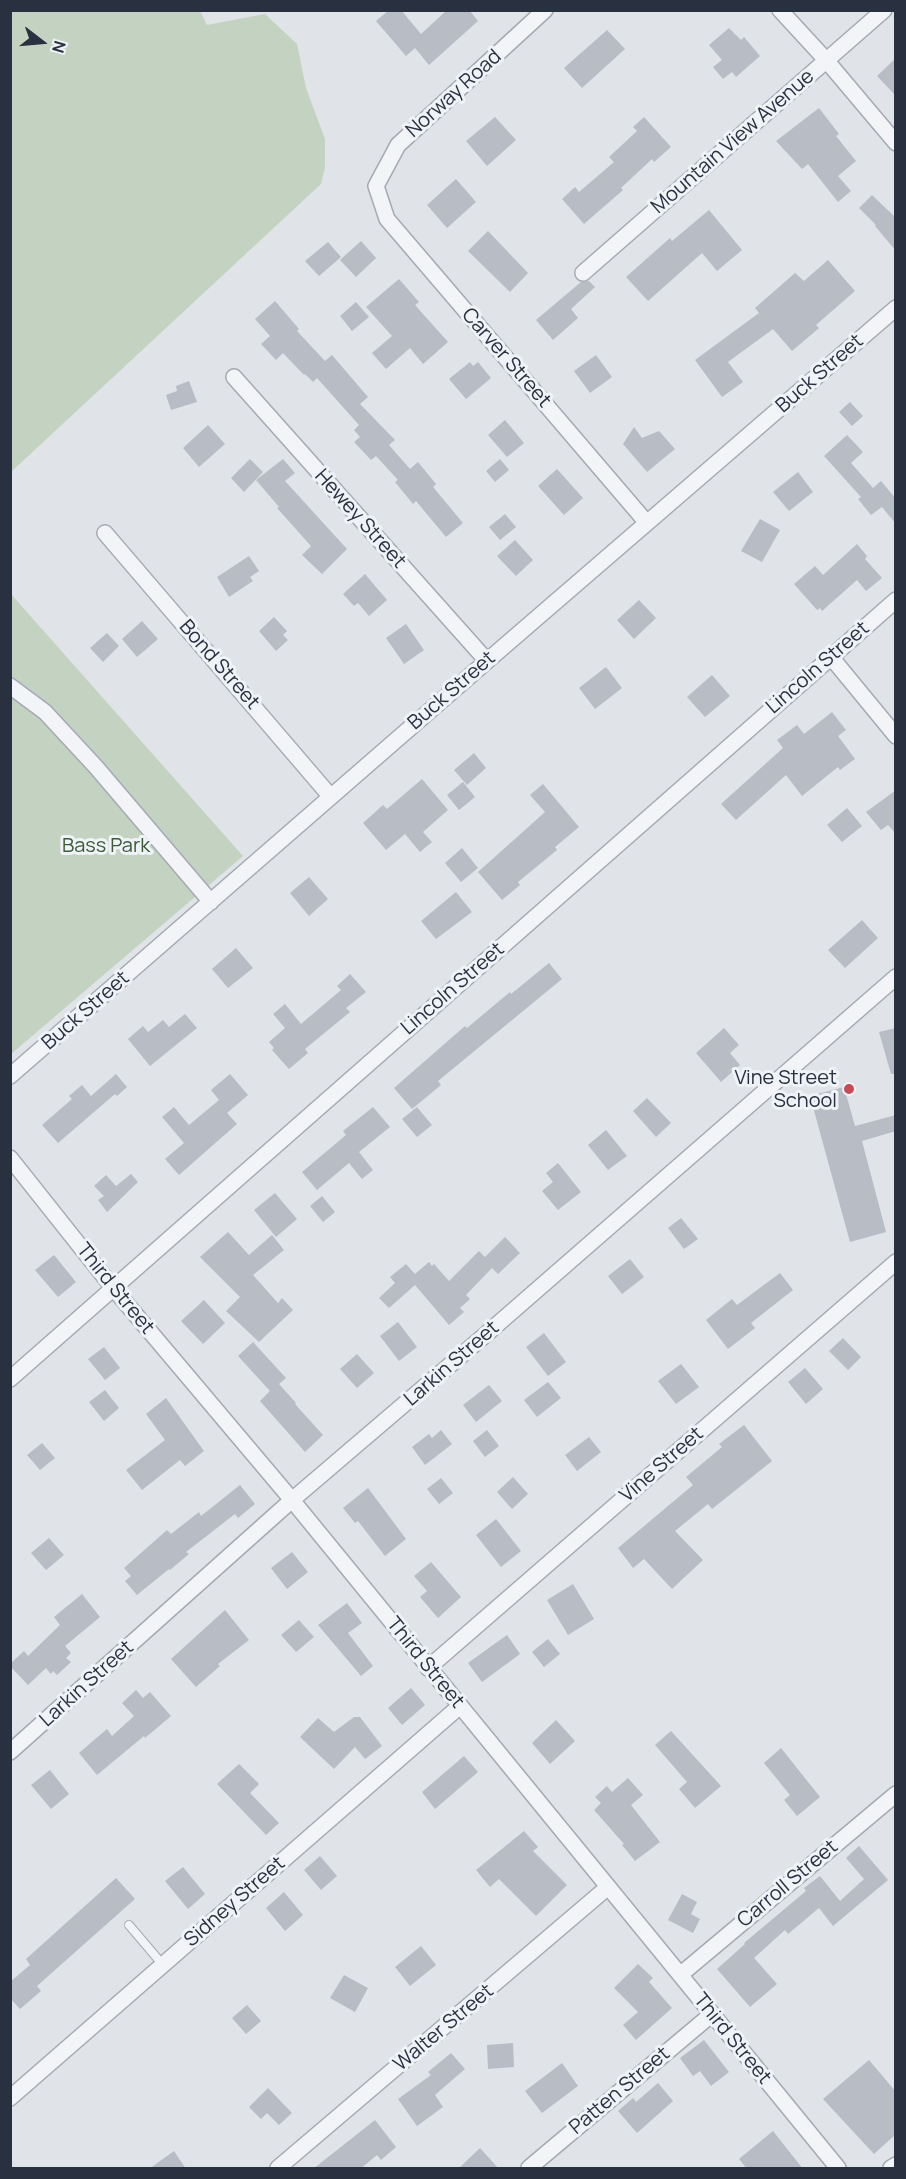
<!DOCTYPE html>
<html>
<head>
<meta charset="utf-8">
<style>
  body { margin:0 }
  #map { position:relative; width:906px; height:2179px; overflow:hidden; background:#e0e3e8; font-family:Manrope,sans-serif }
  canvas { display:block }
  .frame { position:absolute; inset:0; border:12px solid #29303f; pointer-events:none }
  .north { position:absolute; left:12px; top:12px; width:60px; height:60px; -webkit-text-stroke:4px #eff2f6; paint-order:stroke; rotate:106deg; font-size:16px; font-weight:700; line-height:24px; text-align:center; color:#29303f }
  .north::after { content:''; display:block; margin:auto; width:21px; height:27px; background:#29303f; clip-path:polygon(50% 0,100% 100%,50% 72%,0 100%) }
</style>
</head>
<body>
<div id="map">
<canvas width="906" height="2179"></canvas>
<div class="frame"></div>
<div class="north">N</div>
</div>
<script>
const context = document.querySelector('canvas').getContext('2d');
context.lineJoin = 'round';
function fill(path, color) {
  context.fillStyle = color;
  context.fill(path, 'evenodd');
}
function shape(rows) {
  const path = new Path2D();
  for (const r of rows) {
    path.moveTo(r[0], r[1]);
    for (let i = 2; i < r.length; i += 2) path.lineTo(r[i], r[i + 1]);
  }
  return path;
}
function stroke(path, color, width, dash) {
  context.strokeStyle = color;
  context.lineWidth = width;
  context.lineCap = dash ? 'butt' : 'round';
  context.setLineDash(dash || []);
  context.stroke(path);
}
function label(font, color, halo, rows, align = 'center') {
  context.font = font + ' Manrope,sans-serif';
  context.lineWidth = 6;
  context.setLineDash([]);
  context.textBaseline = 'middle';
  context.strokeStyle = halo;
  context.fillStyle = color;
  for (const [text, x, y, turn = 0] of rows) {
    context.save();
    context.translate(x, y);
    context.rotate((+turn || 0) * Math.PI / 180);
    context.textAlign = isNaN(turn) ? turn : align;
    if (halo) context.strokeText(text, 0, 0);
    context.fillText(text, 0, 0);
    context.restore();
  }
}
fill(shape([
  [11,10,200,11,207,25,265,14,297,44,306,88,325,139,325,167,321,184,11,472],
  [10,593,243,856,11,1054,10,1054]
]), '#c4d2c1');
fill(shape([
  [389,10,401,10,421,34,447,10,469,10,478,21,429,65,415,48,406,56,376,21],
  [729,28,741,40,744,37,760,56,736,77,732,72,723,79,713,67,722,60,709,45],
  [607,30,625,49,582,88,564,68],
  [896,58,896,96,877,76],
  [819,108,839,134,836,136,856,161,838,176,851,191,838,202,808,164,802,169,776,141],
  [495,117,516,140,487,166,466,141],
  [644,117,671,147,654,162,652,159,621,188,623,190,584,224,562,199,575,187,579,192,614,162,609,157,637,131,633,127],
  [456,179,476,202,447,228,427,205],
  [872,195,896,218,896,251,875,226,876,225,859,208],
  [709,210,742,250,717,271,702,253,648,301,626,277,670,238,672,241],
  [488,231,528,273,510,292,468,251],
  [361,241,376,258,356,277,340,260],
  [328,242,341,257,319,276,305,261],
  [828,260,855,291,816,325,819,328,792,351,773,329,728,362,743,382,722,397,695,360,759,313,755,308,795,273,804,281],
  [399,279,419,302,415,305,448,342,423,364,410,348,386,369,372,353,392,336,366,307],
  [589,281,595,287,571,309,578,318,553,340,536,320,581,282],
  [275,301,299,329,297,331,325,361,332,355,368,397,360,404,395,440,389,445,410,469,418,462,436,484,433,487,463,523,446,537,416,501,413,504,395,482,398,480,376,456,371,460,354,442,360,437,354,430,359,425,317,378,313,382,305,374,304,375,283,353,276,360,261,344,270,336,255,319],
  [356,302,369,317,352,331,340,316],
  [596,355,612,377,590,393,574,371],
  [470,362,473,366,478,362,491,378,466,399,449,379],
  [189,381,197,402,171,410,166,395,177,391,176,386],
  [850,402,863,416,852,426,839,412],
  [505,420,524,443,507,457,488,435],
  [208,425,225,444,199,467,183,448],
  [634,427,642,438,659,431,675,449,647,472,623,444],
  [847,435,863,452,851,463,873,488,881,481,896,499,896,524,882,507,871,515,858,499,861,497,824,456],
  [250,459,263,472,244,492,231,478],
  [283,459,295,473,285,481,347,549,322,574,302,555,311,546,277,508,279,507,256,480],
  [500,459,509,470,495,482,486,471],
  [557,469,583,498,564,515,538,486],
  [798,472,813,492,789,511,773,492],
  [505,514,516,527,500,540,489,527],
  [760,519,780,530,762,562,741,551],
  [515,540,533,560,516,576,497,556],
  [857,544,867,556,865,559,882,578,866,591,857,580,822,611,820,608,817,610,794,584,815,566,823,575],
  [249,556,259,571,250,577,253,581,229,597,217,577],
  [365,574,387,600,369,616,358,603,354,606,343,594],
  [639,600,656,618,634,639,617,620],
  [274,617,287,631,283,635,288,640,276,651,259,631],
  [142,621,158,639,137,657,122,639],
  [406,624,424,650,404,664,386,638],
  [107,633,119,646,103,662,90,648],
  [606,667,622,688,595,709,579,688],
  [712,675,730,696,705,717,687,697],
  [832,712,846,730,838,736,855,759,840,770,838,767,802,796,786,775,736,820,721,804,783,748,777,740,797,725,804,734],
  [474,753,486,768,467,785,454,770],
  [422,779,448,810,423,832,432,842,420,852,405,834,386,850,363,823,383,805,387,809],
  [463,782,475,797,459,810,447,795],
  [543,784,579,827,555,847,557,850,518,882,520,885,502,900,478,872,545,812,530,795],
  [896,790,896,834,888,825,881,830,866,812],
  [847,808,862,826,842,842,827,825],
  [462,848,478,868,461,882,445,863],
  [309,877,328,899,309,916,290,893],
  [456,892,472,912,436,939,421,921],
  [862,920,878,938,845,968,828,950],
  [236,948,253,968,228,988,212,969],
  [549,963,562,979,438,1081,441,1085,412,1109,394,1088,465,1026,467,1028,510,992,511,994],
  [350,974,366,992,346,1008,350,1012,305,1049,308,1053,289,1069,272,1050,274,1048,269,1042,285,1028,273,1014,285,1004,301,1024,341,990,337,986],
  [185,1014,197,1028,150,1066,128,1039,143,1026,148,1032,163,1020,169,1027],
  [724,1028,739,1045,730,1053,740,1065,721,1082,696,1053],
  [896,1028,896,1074,891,1074,879,1032],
  [116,1074,127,1087,117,1096,115,1094,58,1143,42,1125,72,1099,69,1096,82,1085,91,1096],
  [230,1074,248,1095,227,1113,237,1124,179,1175,165,1159,184,1143,162,1117,174,1107,189,1125,219,1100,211,1090],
  [844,1087,855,1126,896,1115,896,1131,862,1141,886,1232,850,1242,810,1096],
  [647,1098,671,1123,656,1137,633,1111],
  [373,1107,390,1127,359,1152,373,1170,362,1179,349,1163,317,1190,302,1172,346,1135,343,1131],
  [417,1107,432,1125,417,1137,402,1119],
  [606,1130,627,1156,608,1170,588,1145],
  [558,1163,581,1192,558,1210,542,1191,553,1182,546,1173],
  [131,1174,138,1182,107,1212,98,1200,104,1196,94,1186,106,1175,116,1186],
  [275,1193,297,1219,276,1237,254,1210],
  [322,1196,335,1212,323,1222,310,1206],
  [681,1218,698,1239,684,1249,668,1228],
  [228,1232,249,1255,272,1235,284,1250,253,1275,278,1303,282,1298,293,1310,259,1342,226,1311,240,1297,200,1257],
  [505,1237,520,1253,498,1274,492,1268,466,1295,470,1299,460,1308,464,1312,449,1325,415,1285,389,1308,379,1298,395,1283,390,1277,406,1264,415,1274,429,1262,432,1266,434,1264,449,1281,479,1251,485,1257],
  [54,1255,76,1282,58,1297,35,1270],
  [630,1259,644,1277,622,1294,608,1276],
  [780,1273,793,1290,751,1323,755,1328,728,1349,706,1320,732,1299,737,1305],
  [204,1300,225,1323,203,1344,181,1321],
  [398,1322,417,1347,399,1361,380,1336],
  [544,1333,566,1362,548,1376,526,1347],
  [843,1338,861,1357,848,1370,829,1351],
  [253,1342,286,1378,279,1384,296,1403,295,1404,323,1435,305,1452,260,1401,270,1391,238,1356],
  [104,1347,120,1368,105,1380,88,1359],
  [357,1354,374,1373,357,1388,340,1369],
  [681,1364,699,1387,676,1404,658,1381],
  [805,1368,823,1389,806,1404,788,1382],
  [548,1382,561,1398,537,1417,524,1400],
  [489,1385,502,1401,476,1422,463,1405],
  [105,1390,119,1408,104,1421,89,1402],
  [166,1398,204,1451,185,1466,180,1460,142,1490,126,1470,165,1440,146,1414],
  [744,1425,772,1461,712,1509,708,1504,675,1531,703,1560,672,1589,644,1559,633,1568,618,1548,693,1485,686,1477,722,1447,719,1444],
  [441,1430,452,1444,425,1465,412,1447,429,1434,432,1438],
  [487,1430,499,1446,485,1457,473,1441],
  [589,1437,601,1452,577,1471,565,1455],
  [42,1443,55,1458,40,1470,27,1455],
  [513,1477,528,1494,512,1509,497,1492],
  [441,1478,453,1493,439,1504,427,1489],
  [240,1485,255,1504,238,1518,235,1514,186,1552,189,1554,170,1570,169,1569,137,1595,125,1581,131,1576,124,1568,167,1530,171,1534,199,1512,201,1516],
  [368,1488,406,1539,385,1556,358,1521,355,1523,343,1508],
  [496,1519,521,1551,501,1567,476,1535],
  [49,1538,64,1555,46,1570,31,1553],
  [292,1552,308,1572,287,1589,271,1568],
  [431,1562,461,1597,438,1618,420,1597,427,1591,414,1576],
  [573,1584,594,1619,568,1635,547,1600],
  [82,1594,100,1617,65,1646,71,1653,66,1658,71,1662,57,1675,53,1671,51,1674,46,1668,28,1685,10,1666,10,1664,24,1651,28,1656,60,1625,54,1617],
  [347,1603,362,1623,348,1633,373,1666,361,1676,318,1625],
  [225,1610,249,1640,218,1664,220,1666,196,1687,171,1659],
  [299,1620,314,1637,296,1652,281,1635],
  [507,1635,520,1654,482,1682,468,1663],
  [548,1639,560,1654,544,1667,532,1652],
  [411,1688,425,1705,402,1725,388,1708],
  [136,1690,143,1698,150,1692,171,1716,145,1738,144,1736,97,1775,79,1753,107,1729,112,1736,134,1716,122,1703],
  [354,1717,360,1717,382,1746,365,1759,355,1747,334,1769,300,1737,318,1718,334,1732],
  [556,1720,575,1741,550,1764,532,1743],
  [671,1731,721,1786,695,1808,679,1789,687,1782,655,1745],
  [781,1748,820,1797,797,1816,784,1800,790,1795,764,1763],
  [464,1756,478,1772,435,1809,422,1792],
  [239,1764,259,1784,250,1793,279,1823,266,1835,217,1784],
  [50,1770,69,1794,51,1809,31,1785],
  [628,1778,643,1795,631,1805,660,1842,635,1861,622,1845,624,1844,594,1810,601,1803,595,1797,607,1786,612,1792],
  [524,1831,538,1847,533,1851,567,1885,536,1916,499,1879,490,1887,476,1870],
  [859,1846,888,1880,833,1926,819,1908,788,1934,785,1930,754,1958,777,1984,750,2007,717,1969,745,1944,744,1943,806,1891,804,1888,820,1876,840,1901,864,1879,846,1858],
  [320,1856,337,1876,321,1890,304,1870],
  [183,1867,205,1894,188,1909,165,1881],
  [116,1878,135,1899,37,1986,41,1991,20,2009,10,1998,10,1982,30,1965,26,1959],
  [284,1892,303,1915,285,1931,266,1908],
  [682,1894,697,1902,691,1914,700,1919,693,1933,668,1920],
  [421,1946,436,1965,410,1986,395,1967],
  [638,1964,653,1978,649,1982,672,2008,636,2040,623,2025,638,2012,614,1988],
  [344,1975,368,1988,355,2012,330,1998],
  [247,2005,261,2021,246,2034,232,2018],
  [704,2040,729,2072,711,2086,700,2071,693,2076,680,2058],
  [513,2043,514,2067,488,2069,487,2045],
  [451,2053,465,2069,435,2095,443,2107,417,2126,398,2099,431,2075,428,2072],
  [869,2060,896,2092,896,2134,874,2154,823,2099],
  [562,2063,578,2086,542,2113,525,2091],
  [658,2083,673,2101,637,2133,618,2111,633,2098,636,2102],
  [268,2088,292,2113,279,2125,267,2113,261,2119,249,2107],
  [375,2120,396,2147,381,2160,377,2155,360,2169,313,2169],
  [773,2131,803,2169,747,2169,739,2159],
  [480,2148,499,2169,458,2169],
  [174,2151,186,2169,149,2169]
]), '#b7bcc5');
const service = shape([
  [129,1925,163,1965]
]);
const minor = shape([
  [545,10,398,145,376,186,387,219,647,523],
  [780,10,826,60,896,143],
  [583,273,884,10],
  [234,377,487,661],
  [105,533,331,797],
  [831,657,896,736],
  [10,686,45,712,96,767,211,902],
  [10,1076,487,661,896,308],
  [10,1158,114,1289,292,1500,838,2168],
  [10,1379,896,600],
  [428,1668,896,1262],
  [10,1752,292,1500,484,1336,896,977],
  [680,1975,896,1794],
  [10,2098,460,1706],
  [278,2168,608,1887],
  [529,2168,712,2014],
  [891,2168,896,2165]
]);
stroke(service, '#a5aab2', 10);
stroke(minor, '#a5aab2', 18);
stroke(service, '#f2f4f7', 8);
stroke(minor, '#f2f4f7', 15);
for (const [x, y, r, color] of [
  [849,1089,6,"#c84a55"]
]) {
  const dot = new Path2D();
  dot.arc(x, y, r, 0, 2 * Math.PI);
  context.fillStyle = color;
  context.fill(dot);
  stroke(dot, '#eff2f6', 2);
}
label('20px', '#29303f', '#eff2f6', [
  ["Norway Road",454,94,-42],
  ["Mountain View Avenue",733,142,-41],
  ["Carver Street",506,358,49],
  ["Buck Street",820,374,-41],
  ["Hewey Street",360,519,48],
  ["Bond Street",219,665,49],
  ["Lincoln Street",818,668,-41],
  ["Buck Street",452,691,-41],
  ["Lincoln Street",453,989,-41],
  ["Buck Street",86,1011,-41],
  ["Third Street",115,1289,51],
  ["Larkin Street",452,1364,-41],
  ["Vine Street",662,1465,-41],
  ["Third Street",425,1663,51],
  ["Larkin Street",87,1684,-42],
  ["Carroll Street",788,1884,-40],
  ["Sidney Street",235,1902,-41],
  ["Walter Street",444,2028,-40],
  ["Third Street",732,2039,51],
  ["Patten Street",620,2091,-40]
]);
label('20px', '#3c5a37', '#eff2f6', [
  ["Bass Park",106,846]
]);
label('20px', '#29303f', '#eff2f6', [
  ["Vine Street",837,1078],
  ["School",837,1101]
], 'right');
</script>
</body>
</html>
